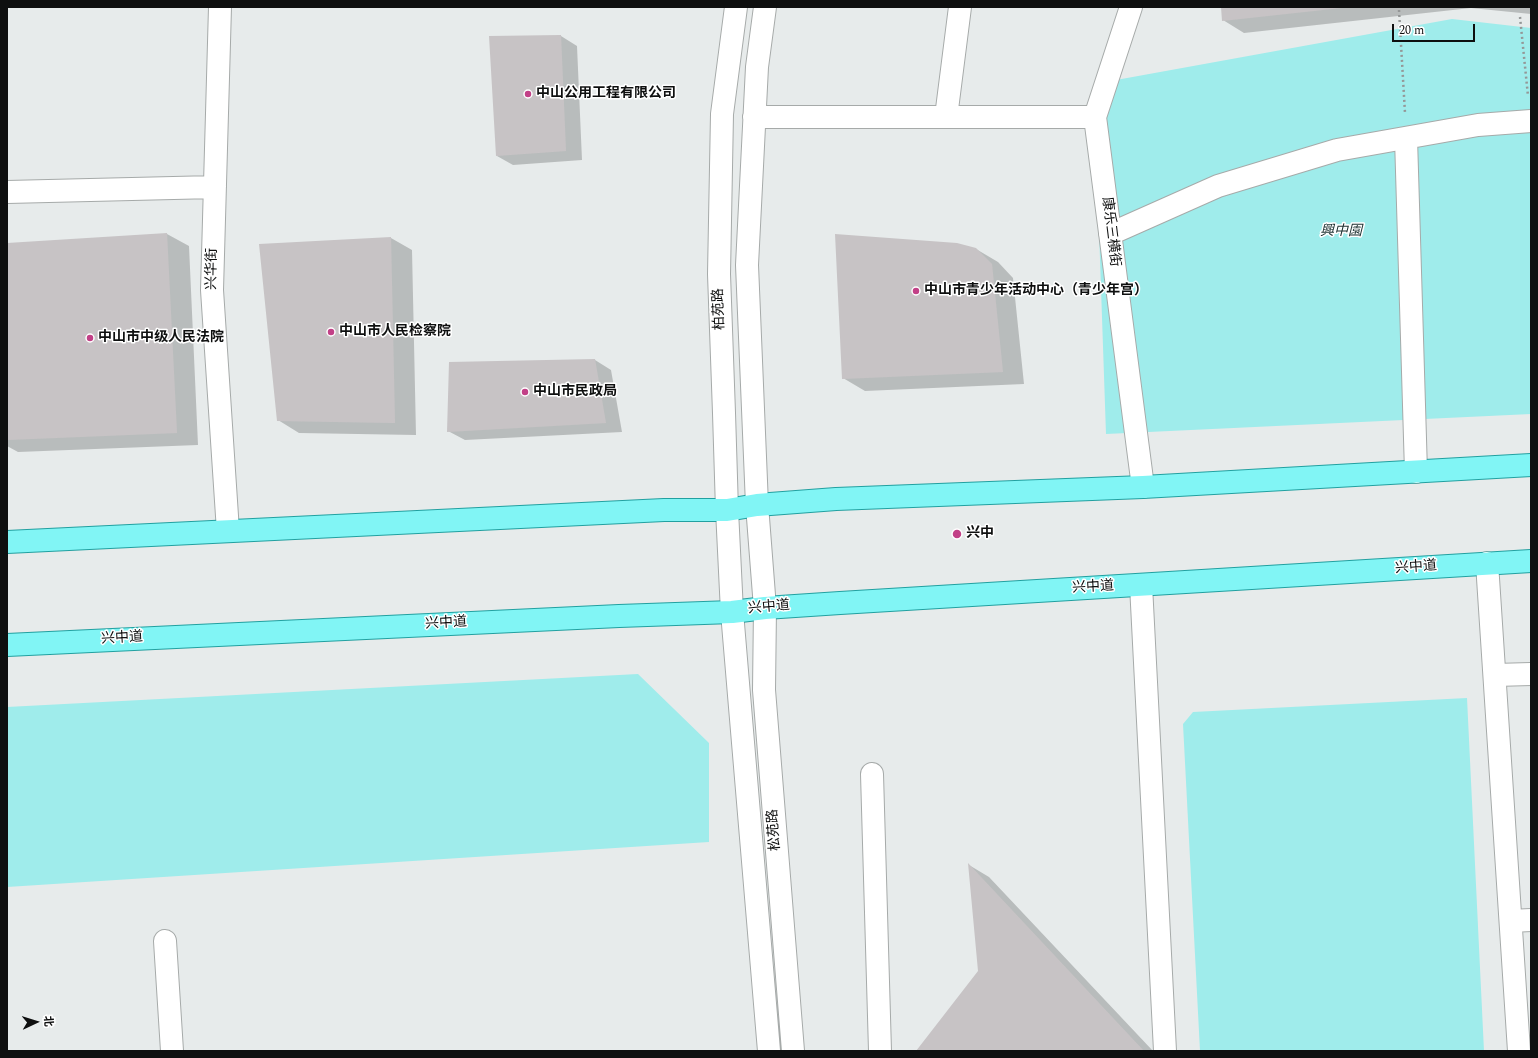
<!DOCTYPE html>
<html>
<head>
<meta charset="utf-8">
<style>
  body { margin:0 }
  #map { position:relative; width:1538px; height:1058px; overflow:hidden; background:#e7ebeb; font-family:Spectral,"Noto Sans SC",serif }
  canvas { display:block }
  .frame { position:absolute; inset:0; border:8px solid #0e0f0f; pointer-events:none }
  .north { position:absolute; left:16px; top:1002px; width:40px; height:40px; -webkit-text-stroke:3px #fff; paint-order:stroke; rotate:86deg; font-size:11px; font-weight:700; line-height:16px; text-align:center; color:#0e0f0f }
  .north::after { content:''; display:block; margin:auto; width:14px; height:18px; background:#0e0f0f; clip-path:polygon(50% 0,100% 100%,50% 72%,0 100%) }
  .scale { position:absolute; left:1392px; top:24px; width:83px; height:18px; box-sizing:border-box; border:2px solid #0e0f0f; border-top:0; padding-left:5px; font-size:12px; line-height:14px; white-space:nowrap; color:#0e0f0f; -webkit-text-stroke:3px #fff; paint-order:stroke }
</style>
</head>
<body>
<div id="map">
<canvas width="1538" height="1058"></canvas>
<div class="frame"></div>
<div class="north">北</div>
<div class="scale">20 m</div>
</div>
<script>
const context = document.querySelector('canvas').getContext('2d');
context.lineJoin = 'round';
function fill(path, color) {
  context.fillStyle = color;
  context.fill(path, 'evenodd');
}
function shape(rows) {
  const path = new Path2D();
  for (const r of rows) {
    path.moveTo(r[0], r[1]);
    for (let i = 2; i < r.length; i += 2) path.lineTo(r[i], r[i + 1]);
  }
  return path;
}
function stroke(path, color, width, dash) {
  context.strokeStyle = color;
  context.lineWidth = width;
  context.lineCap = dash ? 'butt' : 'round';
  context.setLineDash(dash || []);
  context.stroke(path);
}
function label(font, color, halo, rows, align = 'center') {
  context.font = font + ' Spectral,"Noto Sans SC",serif';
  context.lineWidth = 3;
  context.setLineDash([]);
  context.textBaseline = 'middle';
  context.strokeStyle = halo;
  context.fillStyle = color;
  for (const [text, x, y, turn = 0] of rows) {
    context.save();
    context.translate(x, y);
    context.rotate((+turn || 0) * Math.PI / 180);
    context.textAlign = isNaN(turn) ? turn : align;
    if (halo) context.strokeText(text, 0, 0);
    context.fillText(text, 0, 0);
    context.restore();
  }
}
fill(shape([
  [1452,19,1531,28,1531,414,1106,434,1094,84],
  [638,674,709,743,709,842,7,887,7,707],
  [1467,698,1484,1051,1200,1051,1183,724,1193,712]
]), '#9feceb');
fill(shape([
  [1222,7,1531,7,1531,14,1471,8,1244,33,1223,20],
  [561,36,577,46,582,160,513,165,497,156],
  [167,234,189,246,198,445,18,452,7,446,7,244],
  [391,238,412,250,416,435,299,433,278,420],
  [976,249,998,262,1013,278,1024,384,865,391,843,378],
  [595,360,611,370,622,432,465,440,448,431],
  [969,865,989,877,1153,1051,917,1051,979,971]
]), '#0003');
fill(shape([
  [1221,7,1341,7,1341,8,1222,21],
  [561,35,566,151,496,156,489,36],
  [167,233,177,433,7,440,7,243],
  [835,234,957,243,976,248,992,264,1003,372,842,379],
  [391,237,395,423,277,421,259,244],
  [595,359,606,423,447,432,449,362],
  [968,863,1144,1051,916,1051,978,971]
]), '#c7c3c5');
const minor = shape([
  [220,7,212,290,228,531],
  [736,7,722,114,719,274,724,413,727,510,732,612,769,1051],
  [765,7,757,67,747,265,757,505,765,608,764,690,793,1051],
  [1131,7,1095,117,1143,487],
  [754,117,1095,117],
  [946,117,960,7],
  [1406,138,1416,472],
  [7,192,215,187],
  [1110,234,1218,186,1337,150,1478,125,1531,121],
  [1487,563,1519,1051],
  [1141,585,1165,1051],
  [1495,675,1531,674],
  [872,774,880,1051],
  [1511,921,1531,920],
  [165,941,172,1051]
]);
const major = shape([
  [7,542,664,510,727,510,757,505,836,499,1143,487,1531,465],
  [7,645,619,616,732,612,765,608,840,603,1531,561]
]);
stroke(minor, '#a6aaa9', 24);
stroke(major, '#22a0a0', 24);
stroke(shape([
  [1399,10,1405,113],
  [1520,17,1528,96]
]), '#949797', 2.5, [2, 3]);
stroke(minor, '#fff', 22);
stroke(major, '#81f5f5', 22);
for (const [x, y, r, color] of [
  [528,94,4,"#c24087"],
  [916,291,4,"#c24087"],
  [331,332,4,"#c24087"],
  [90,338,4,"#c24087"],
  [525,392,4,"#c24087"],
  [957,534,5,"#c24087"]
]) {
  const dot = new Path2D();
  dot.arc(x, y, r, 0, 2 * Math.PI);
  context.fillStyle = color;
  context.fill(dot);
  stroke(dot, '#fff', 1.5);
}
label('bold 14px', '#0e0f0f', '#fff', [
  ["中山公用工程有限公司",536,94],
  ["中山市青少年活动中心（青少年宫）",924,291],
  ["中山市人民检察院",339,332],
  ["中山市中级人民法院",98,338],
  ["中山市民政局",533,392],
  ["兴中",966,534]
], 'left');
label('14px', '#0e0f0f', '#fff', [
  ["康乐三横街",1110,232,83],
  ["兴华街",213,269,-89],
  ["柏苑路",720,309,-92],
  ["兴中道",1416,568,-4],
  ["兴中道",1093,588,-3],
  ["兴中道",769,608,-5],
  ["兴中道",446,624,-3],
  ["兴中道",122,639,-3],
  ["松苑路",775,830,-94]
]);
label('italic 14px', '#192d2d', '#fff', [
  ["興中園",1341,232]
]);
</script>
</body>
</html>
